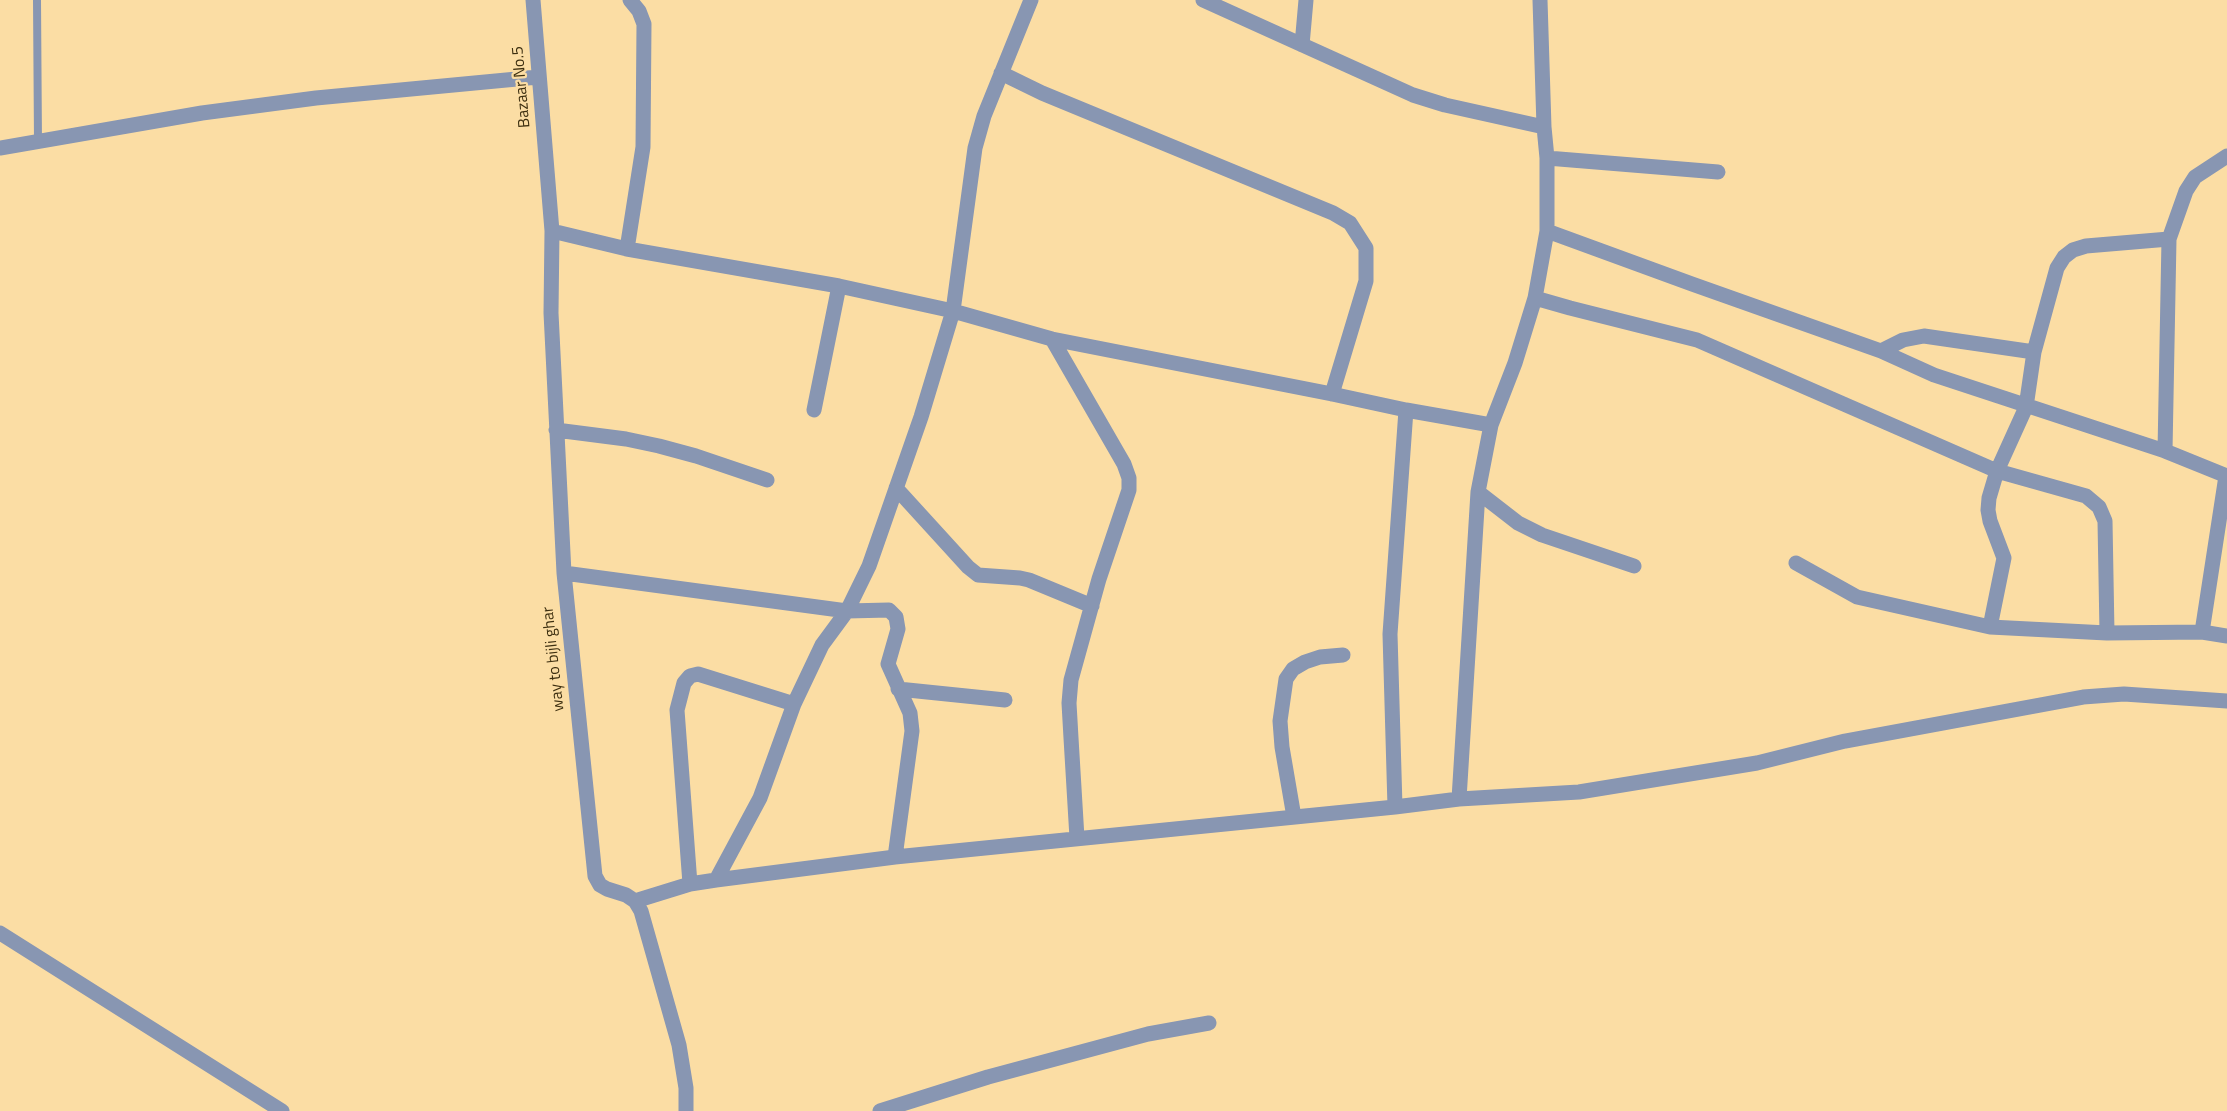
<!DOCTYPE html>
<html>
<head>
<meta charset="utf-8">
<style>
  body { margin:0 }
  canvas { display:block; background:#fbdda4 }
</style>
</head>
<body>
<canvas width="2227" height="1111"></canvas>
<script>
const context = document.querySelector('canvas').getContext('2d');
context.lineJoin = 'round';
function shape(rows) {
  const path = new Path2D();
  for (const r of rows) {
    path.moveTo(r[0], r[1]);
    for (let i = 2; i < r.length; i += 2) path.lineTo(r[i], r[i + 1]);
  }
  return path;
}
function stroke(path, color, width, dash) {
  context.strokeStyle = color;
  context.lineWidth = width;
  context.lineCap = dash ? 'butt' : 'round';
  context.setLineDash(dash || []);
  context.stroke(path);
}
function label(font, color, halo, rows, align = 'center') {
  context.font = font + ' "Titillium Web",sans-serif';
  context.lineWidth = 4.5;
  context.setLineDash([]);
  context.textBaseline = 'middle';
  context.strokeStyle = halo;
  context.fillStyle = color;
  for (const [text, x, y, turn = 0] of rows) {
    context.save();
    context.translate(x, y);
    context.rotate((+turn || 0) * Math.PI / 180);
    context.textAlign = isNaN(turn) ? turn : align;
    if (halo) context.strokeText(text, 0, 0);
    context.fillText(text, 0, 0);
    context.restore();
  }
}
stroke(shape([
  [37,0,38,142]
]), '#8896b2', 8);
stroke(shape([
  [533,0,552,231,551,313,564,573,595,876,600,885,607,889,626,895,635,901,641,911,679,1045,686,1088,686,1111],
  [1203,0,1413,95,1445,105,1544,127],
  [1302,45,1306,0],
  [1001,73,1042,93,1333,213,1350,223,1366,248,1366,281,1332,394],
  [0,148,202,113,316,98,538,77],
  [1547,158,1718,172],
  [552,231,627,249,839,286,953,311,1052,339,1332,394,1406,410,1491,425],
  [1547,231,1692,284,1881,351,1934,375,2165,451,2227,476],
  [627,249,643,147,644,24,639,11,630,0],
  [1535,298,1570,308,1697,340,1997,471,2086,496,2099,507,2105,521,2107,633],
  [1052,339,1124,464,1129,478,1129,490,1099,579,1071,680,1069,703,1071,738,1077,838],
  [1881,351,1903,340,1924,336,2034,352],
  [814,410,839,286],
  [556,430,626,439,659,446,696,456,767,480],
  [2165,451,2169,239,2186,191,2195,177,2227,156],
  [896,488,968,567,978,575,1020,578,1029,580,1092,606],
  [1478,492,1518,523,1542,535,1634,566],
  [1796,563,1857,597,1990,627,2107,633,2202,632,2227,636],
  [564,573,847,611,889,610,896,617,898,629,888,664,910,713,912,731,895,857],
  [1990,627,2004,558,1990,521,1988,510,1989,498,1997,471,2026,407,2034,352,2057,268,2064,257,2073,250,2086,246,2169,239],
  [2202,632,2226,476],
  [898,689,1005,700],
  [1459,799,1478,492,1491,425,1515,363,1535,298,1547,231,1547,158,1544,127,1540,0],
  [1395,807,1390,634,1406,410],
  [1294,817,1282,747,1280,721,1286,679,1293,669,1305,662,1320,657,1343,655],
  [716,880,760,798,794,704,822,645,847,611,869,566,921,417,953,311,975,148,984,116,1031,0],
  [690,884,677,710,684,683,690,676,698,674,794,704],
  [635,901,690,884,716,880,895,857,1395,807,1459,799,1579,792,1757,763,1845,741,2083,697,2124,694,2227,701],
  [0,933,282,1111],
  [880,1111,988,1077,1148,1034,1209,1023]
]), '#8896b2', 15);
label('16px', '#3d2f10', '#fbdda4', [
  ["Bazaar No.5",522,87,-95],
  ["way to bijli ghar",554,659,-96]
]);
</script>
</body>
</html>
